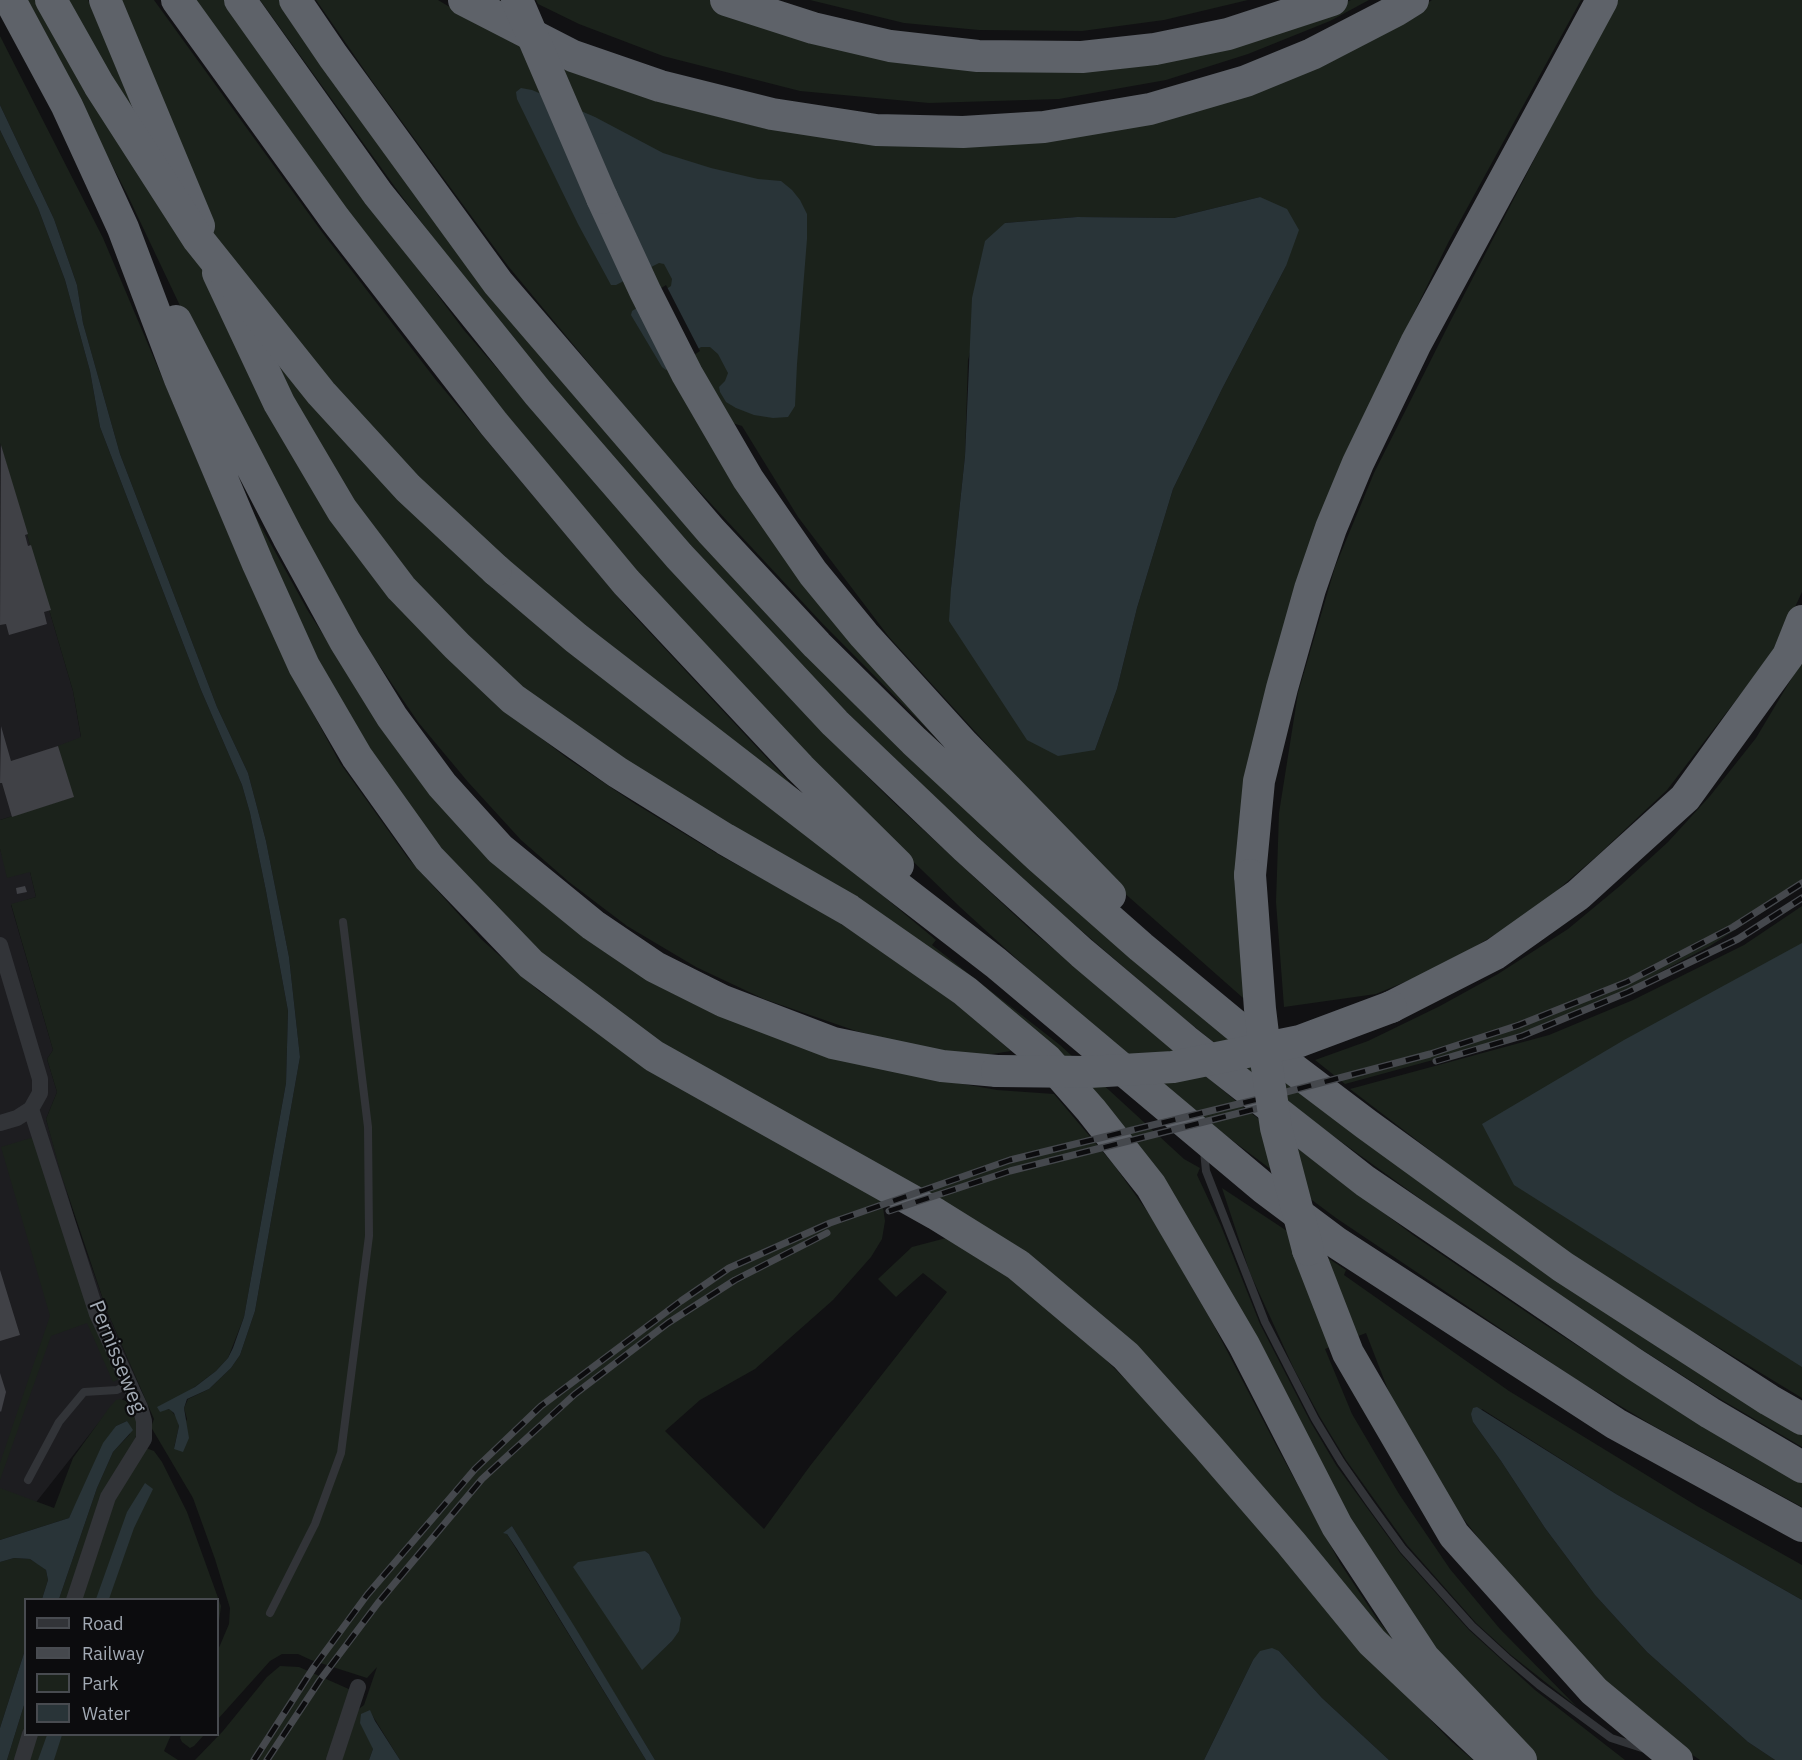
<!DOCTYPE html>
<html>
<head>
<meta charset="utf-8">
<style>
  body { margin:0 }
  #map { position:relative; width:1802px; height:1760px; overflow:hidden; background:#111113; font-family:"IBM Plex Sans",sans-serif }
  canvas { display:block }
  .legend { position:absolute; left:24px; top:1598px; width:195px; height:138px; box-sizing:border-box; background:#0c0c0e; border:2px solid #484b50; margin:0; padding:8px 10px; list-style:none; font-size:18px; color:#a2aab4 }
  .legend li { display:flex; align-items:center; gap:12px; height:30px }
  .legend b { width:30px; border:2px solid #484b50 }
</style>
</head>
<body>
<div id="map">
<canvas width="1802" height="1760"></canvas>
<ul class="legend">
<li><b style="height:8px;background:#323438"></b>Road</li>
<li><b style="height:8px;background:#45484d"></b>Railway</li>
<li><b style="height:16px;background:#1b221b"></b>Park</li>
<li><b style="height:16px;background:#293438"></b>Water</li>
</ul>
</div>
<script>
const context = document.querySelector('canvas').getContext('2d');
context.lineJoin = 'round';
function fill(path, color) {
  context.fillStyle = color;
  context.fill(path, 'evenodd');
}
function shape(rows) {
  const path = new Path2D();
  for (const r of rows) {
    path.moveTo(r[0], r[1]);
    for (let i = 2; i < r.length; i += 2) path.lineTo(r[i], r[i + 1]);
  }
  return path;
}
function stroke(path, color, width, dash) {
  context.strokeStyle = color;
  context.lineWidth = width;
  context.lineCap = dash ? 'butt' : 'round';
  context.setLineDash(dash || []);
  context.stroke(path);
}
function label(font, color, halo, rows, align = 'center') {
  context.font = font + ' "IBM Plex Sans",sans-serif';
  context.lineWidth = 4.5;
  context.setLineDash([]);
  context.textBaseline = 'middle';
  context.strokeStyle = halo;
  context.fillStyle = color;
  for (const [text, x, y, turn = 0] of rows) {
    context.save();
    context.translate(x, y);
    context.rotate((+turn || 0) * Math.PI / 180);
    context.textAlign = isNaN(turn) ? turn : align;
    if (halo) context.strokeText(text, 0, 0);
    context.fillText(text, 0, 0);
    context.restore();
  }
}
fill(shape([
  [0,443,73,691,81,738,74,797,0,820],
  [0,849,3,858,30,872,36,897,11,905,53,1050,47,1059,57,1092,46,1119,75,1220,107,1311,139,1385,108,1411,30,1510,0,1519]
]), '#1d1d20');
fill(shape([
  [24,0,88,0,225,320,503,709,567,758,634,803,721,856,809,904,876,946,962,1008,1011,1051,986,1055,926,1049,856,1031,764,999,696,967,627,926,569,882,521,840,468,782,418,722,373,656,327,580,192,331,127,194,50,46],
  [112,0,154,0,322,232,436,380,628,609,807,801,508,569,492,588,876,890,936,940,932,945,1060,1045,1184,1159,1200,1168,1197,1175,1221,1226,1260,1324,1310,1421,1336,1465,1365,1505,1400,1553,1469,1630,1535,1690,1625,1760,1534,1760,1440,1665,1100,1113,767,857,487,666,350,507,243,304],
  [186,0,224,0,361,192,463,329,571,454,834,743,889,798,1031,930,1243,1107,1413,1235,1544,1324,1672,1407,1802,1483,1802,1507,1652,1425,1577,1380,1336,1218,1201,1117,1088,1024,960,907,855,805,705,649,612,542,463,363],
  [260,0,286,0,488,279,1075,900,1802,1431,1802,1447,1710,1393,1537,1283,1318,1125,1177,1013,1061,913,956,817,837,703,730,590,550,386,472,289,400,194],
  [316,0,438,0,463,15,681,107,767,129,987,143,1386,29,1432,0,1581,0,1448,243,1348,448,1285,631,1251,1005,1113,883,889,637,798,517,742,426,692,411,950,752,821,622,660,449,508,266,372,81],
  [1260,197,1286,266,1222,389,1173,489,1137,608,1117,689,1095,750,951,588,965,456,968,360,1005,223,1077,217,1174,218],
  [536,0,710,0,743,15,948,61,1309,18,1351,0,1369,0,1330,21,1248,54,1166,80,1059,99,929,103,800,91,663,56,579,24,538,4],
  [810,0,1248,0,1164,20,1082,31,979,30,904,23],
  [1617,0,1802,0,1802,592,1776,648,1667,790,1598,855,1531,913,1441,967,1376,994,1284,1007,1276,902,1279,813,1298,693,1335,567,1374,473,1452,318],
  [0,36,103,238,245,573,290,671,340,763,408,858,481,939,539,991,646,1064,881,1193,885,1221,882,1239,871,1257,833,1300,755,1369,700,1400,665,1431,764,1529,810,1466,947,1292,923,1273,896,1297,878,1279,912,1247,950,1237,1022,1286,1091,1345,1176,1430,1385,1673,1451,1741,1473,1760,1389,1760,1322,1698,1279,1651,1253,1660,1204,1760,655,1760,512,1526,507,1534,646,1760,400,1760,369,1710,373,1749,369,1760,338,1760,355,1712,364,1705,377,1667,367,1678,311,1660,298,1654,282,1654,270,1661,218,1719,218,1650,229,1624,230,1608,215,1559,193,1498,151,1427,154,1419,107,1311,61,1174,46,1119,57,1092,47,1059,53,1050,11,904,36,897,30,872,7,878,0,849,0,820,73,797,58,746,81,737,73,691,0,443,0,130,38,208,65,280,90,371,100,427,201,690,242,785,250,813,266,891,288,1011,286,1083,244,1317,228,1358,216,1371,164,1410,170,1409,177,1418,179,1426,174,1448,187,1419,184,1408,188,1399,209,1389,231,1368,240,1355,255,1311,300,1057,289,957,266,841,248,773,217,707,120,454,83,323,77,285,54,219,0,105],
  [645,1551,649,1554,681,1618,672,1641,642,1669],
  [222,456,308,611,351,678,589,936,924,1077,997,1090,1054,1094,1114,1165,1152,1218,1212,1322,1276,1445,1340,1563,1377,1619,1438,1696,1108,1331,659,1048,523,944,367,763],
  [1802,661,1802,887,1710,946,1607,1000,1541,1027,1466,1051,1345,1084,1315,1060,1368,1041,1440,1006,1498,974,1568,929,1621,885,1668,842,1710,796,1756,738],
  [1802,906,1802,1398,1568,1256,1350,1089,1549,1035,1633,1000,1744,945],
  [34,1137,119,1379,113,1382,87,1323,51,1336,0,1480,0,1463,50,1316,1,1147],
  [1222,1188,1346,1270,1344,1275,1509,1391,1697,1506,1802,1565,1802,1600,1616,1494,1482,1409,1473,1422,1501,1461,1545,1528,1595,1595,1647,1652,1748,1742,1775,1760,1700,1760,1682,1748,1606,1682,1498,1563,1444,1494,1397,1413,1366,1333,1325,1349,1352,1414,1399,1494,1450,1569,1500,1629,1577,1707,1511,1655,1476,1623,1407,1545,1346,1460,1320,1417,1294,1369,1250,1273],
  [121,1399,126,1401,136,1417,139,1429,69,1599,59,1599,97,1488,113,1452,130,1434,127,1421,116,1426,69,1518,0,1540,0,1488,54,1508,73,1458,109,1408,116,1400],
  [143,1447,154,1451,162,1462,187,1512,221,1606,218,1629,218,1600,79,1600,117,1491],
  [14,1558,30,1559,38,1564,46,1570,48,1580,42,1599,26,1600,25,1650,0,1728,0,1562],
  [280,1666,299,1667,351,1690,327,1760,195,1760,223,1731,267,1677],
  [25,1702,25,1733,17,1760,7,1760],
  [35,1734,171,1735,164,1751,178,1760,27,1760],
  [181,1735,181,1734,204,1735,194,1746,190,1748,182,1742,180,1738]
]), '#1b221b');
fill(shape([
  [521,88,532,90,595,117,663,153,711,168,758,179,781,181,792,190,800,200,807,214,807,239,797,364,795,406,788,417,773,418,754,415,736,408,726,402,720,392,719,387,725,381,728,373,718,354,710,347,701,347,666,370,662,367,631,315,632,311,671,286,672,279,664,264,659,263,616,285,611,285,578,224,517,99,516,92],
  [0,105,54,219,77,285,83,323,120,454,217,707,248,773,266,841,289,957,300,1057,255,1311,240,1355,231,1368,209,1389,187,1399,184,1408,189,1438,183,1452,174,1449,179,1426,174,1413,169,1409,160,1412,157,1407,195,1387,216,1371,228,1358,233,1348,244,1317,286,1083,288,1011,266,891,250,813,242,785,201,690,100,427,90,371,65,280,38,208,0,130],
  [1260,197,1287,209,1299,230,1286,266,1222,389,1173,489,1137,608,1117,689,1095,750,1058,756,1027,740,949,621,951,588,965,456,972,298,985,241,1005,223,1077,217,1174,218],
  [1802,943,1802,1367,1514,1185,1482,1124,1624,1040],
  [1477,1407,1616,1494,1802,1600,1802,1760,1775,1760,1748,1742,1647,1652,1595,1595,1545,1528,1501,1461,1473,1422,1471,1414,1473,1408],
  [127,1421,133,1430,113,1452,97,1488,59,1599,42,1599,48,1580,46,1570,30,1559,14,1558,0,1562,0,1540,69,1518,103,1443,116,1426],
  [145,1483,153,1489,134,1528,109,1599,96,1599,127,1512],
  [512,1526,576,1629,655,1760,646,1760,517,1549,507,1534,503,1533],
  [645,1551,649,1554,681,1618,679,1631,672,1641,642,1670,573,1567,578,1562],
  [1272,1648,1279,1651,1322,1698,1389,1760,1204,1760,1253,1660,1260,1651],
  [25,1650,25,1702,7,1760,0,1760,0,1728],
  [370,1710,375,1721,400,1760,369,1760,373,1749,360,1723,361,1714],
  [47,1735,62,1735,54,1760,38,1760]
]), '#293438');
fill(shape([
  [666,285,700,351,670,371,635,305]
]), '#111113');
fill(shape([
  [1,445,28,534,25,535,28,546,31,545,51,610,44,612,47,624,9,635,6,624,0,625],
  [1,726,11,761,58,746,74,797,12,817,2,783,0,783],
  [25,886,27,892,17,894,16,888],
  [0,1270,20,1335,0,1341],
  [0,1373,6,1392,1,1412,0,1411]
]), '#404146');
stroke(shape([
  [1204,1151,1206,1171,1265,1322,1315,1419,1341,1462,1369,1502,1403,1549,1438,1588,1472,1626,1507,1658,1539,1685,1611,1738,1645,1749],
  [28,1480,59,1422,84,1392,117,1390,129,1384],
  [270,1613,315,1524,341,1453,369,1236,368,1127,343,922]
]), '#323438', 8);
stroke(shape([
  [0,945,40,1079,40,1093,31,1109,17,1118,0,1123],
  [31,1109,97,1314,140,1407,144,1421,144,1439,108,1497,74,1600],
  [22,1760,30,1734],
  [334,1760,358,1687]
]), '#323438', 16);
stroke(shape([
  [10,0,67,106,123,228,180,379,258,564,304,666,357,757,429,858,531,964,654,1056,936,1214,1018,1265,1126,1356,1207,1446,1291,1543,1372,1642,1497,1760],
  [105,0,199,226],
  [177,0,335,219,494,424,626,582,800,768,898,865],
  [240,0,378,194,538,393,679,556,835,723,966,848,1082,953,1185,1040,1365,1181,1634,1364,1710,1413,1802,1467],
  [295,0,333,56,498,283,711,531,817,645,914,741,1040,858,1141,947,1234,1024,1366,1124,1563,1267,1769,1400,1802,1419],
  [464,0,573,56,660,86,772,114,876,130,963,132,1044,127,1150,109,1246,81,1312,54,1397,10,1413,0],
  [726,0,813,28,890,46,978,56,1082,57,1155,49,1228,34,1332,0],
  [602,198,645,291,687,374,748,479,813,573,864,635,964,745,1110,895],
  [218,273,279,403,342,510,401,588,457,646,513,699,617,772,725,839,849,910,965,991,1047,1060,1091,1110,1151,1186,1244,1345,1337,1526,1424,1658,1521,1760],
  [176,321,288,537,345,641,392,717,442,785,500,849,593,925,655,967,723,1001,833,1043,942,1066,997,1071],
  [496,570,576,638,996,963,1265,1189,1337,1243,1616,1424,1802,1526],
  [1250,875,1259,781,1282,688,1310,589,1331,528,1358,463,1416,343,1602,0],
  [1391,1007,1495,954,1578,895,1685,798,1788,656,1802,621],
  [1308,1250,1348,1353,1454,1535,1594,1691,1677,1760]
]), '#5e6269', 32);
const rail = shape([
  [1436,1061,1522,1036,1628,992,1738,939,1802,898],
  [889,1211,1010,1171,1259,1108],
  [254,1760,314,1667,367,1595,475,1469,541,1406,681,1301,729,1268,830,1223,1010,1160,1271,1096,1430,1054,1519,1025,1627,982,1733,927,1802,883],
  [267,1760,320,1680,378,1603,482,1479,575,1394,668,1323,735,1280,827,1233]
]);
stroke(rail, '#45484d', 7);
stroke(rail, '#0c0c0e', 4.5, [14]);
stroke(shape([
  [51,0,99,85,198,239,321,393,408,488,496,570],
  [517,0,602,198],
  [1250,875,1260,1009,1267,1067,1276,1128,1308,1250],
  [997,1071,1089,1072,1173,1067,1300,1041,1391,1007]
]), '#5e6269', 32);
label('21px', '#a2aab4', '#0c0c0e', [
  ["Pernisseweg",117,1357,68]
]);
</script>
</body>
</html>
